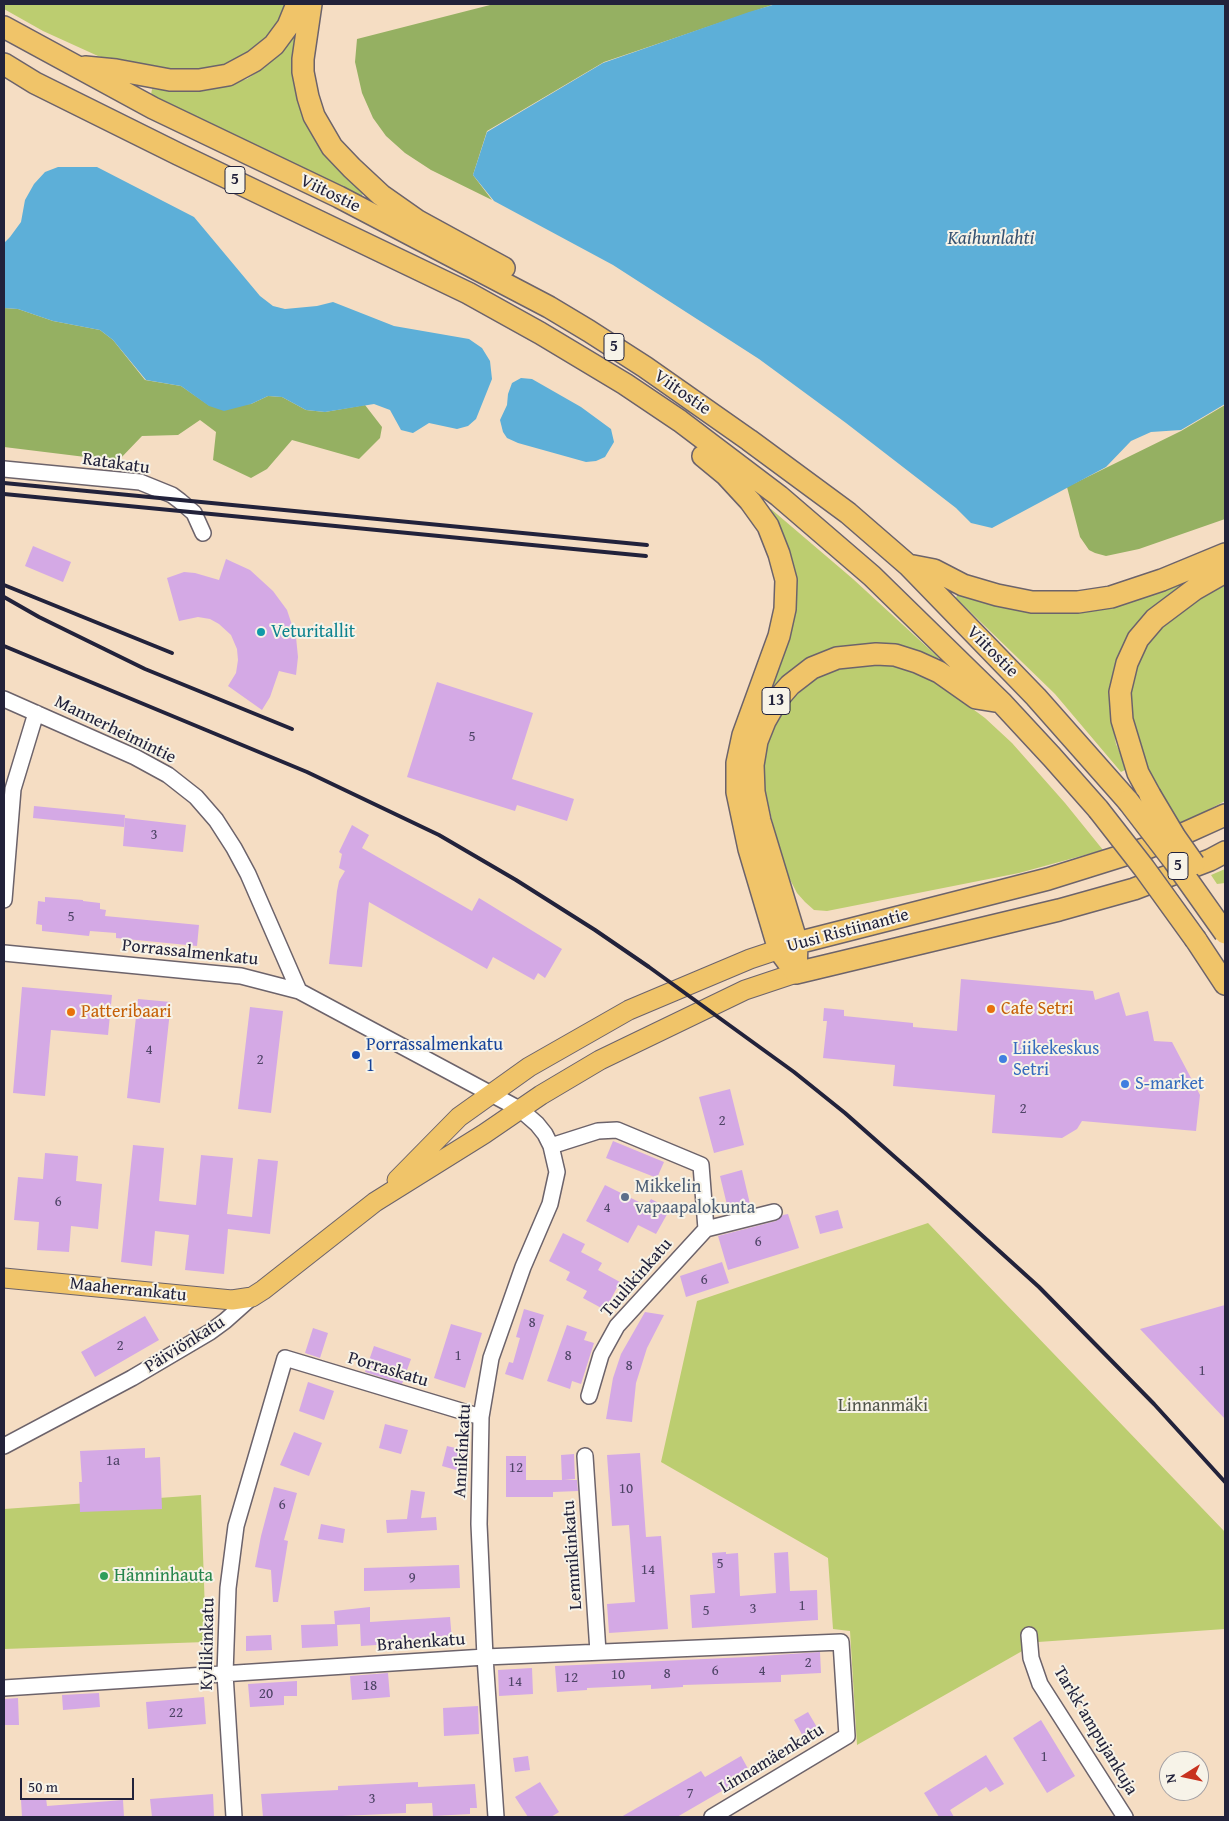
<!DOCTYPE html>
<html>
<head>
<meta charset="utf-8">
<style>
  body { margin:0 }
  #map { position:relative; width:1229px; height:1821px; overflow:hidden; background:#f5ddc3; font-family:"Gentium Book Plus",serif }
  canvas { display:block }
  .frame { position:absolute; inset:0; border:5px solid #22223b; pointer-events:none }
  .north { position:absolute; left:1159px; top:1751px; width:50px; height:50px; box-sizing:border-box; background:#f7f3e8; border:1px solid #a29fa3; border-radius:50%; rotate:260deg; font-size:14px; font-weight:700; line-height:20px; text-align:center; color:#22223b }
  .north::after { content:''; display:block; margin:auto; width:18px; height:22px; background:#c8321e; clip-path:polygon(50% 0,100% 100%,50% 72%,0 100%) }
  .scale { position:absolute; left:20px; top:1778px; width:114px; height:22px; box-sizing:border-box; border:2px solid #22223b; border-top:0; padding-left:6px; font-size:15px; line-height:18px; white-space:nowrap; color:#22223b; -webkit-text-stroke:4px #f7f3e8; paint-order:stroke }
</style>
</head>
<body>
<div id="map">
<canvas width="1229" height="1821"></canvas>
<div class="frame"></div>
<div class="north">N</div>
<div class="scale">50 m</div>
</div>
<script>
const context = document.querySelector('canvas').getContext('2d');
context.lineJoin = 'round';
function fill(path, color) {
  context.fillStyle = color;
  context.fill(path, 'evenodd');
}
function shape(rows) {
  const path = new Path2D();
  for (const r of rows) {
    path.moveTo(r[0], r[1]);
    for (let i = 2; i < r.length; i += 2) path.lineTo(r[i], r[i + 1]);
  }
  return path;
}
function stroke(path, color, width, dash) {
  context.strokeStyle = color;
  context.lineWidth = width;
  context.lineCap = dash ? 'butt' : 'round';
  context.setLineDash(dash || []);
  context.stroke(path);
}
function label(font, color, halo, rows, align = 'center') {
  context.font = font + ' "Gentium Book Plus",serif';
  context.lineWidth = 4;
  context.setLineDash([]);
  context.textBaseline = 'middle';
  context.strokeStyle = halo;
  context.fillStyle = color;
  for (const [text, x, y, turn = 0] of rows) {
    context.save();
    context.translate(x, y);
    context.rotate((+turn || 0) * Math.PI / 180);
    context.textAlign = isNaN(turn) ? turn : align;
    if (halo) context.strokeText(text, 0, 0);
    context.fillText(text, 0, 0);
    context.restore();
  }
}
fill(shape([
  [4,4,286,4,275,27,263,43,244,57,209,73,129,65,98,56,43,31,4,9],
  [299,26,295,66,364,189,362,196,151,95,152,89,185,92,209,90,247,79,265,67,282,49],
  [771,509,853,579,939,658,935,662,894,647,775,693,767,688,787,631,767,513],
  [1195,575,1197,580,1138,622,1125,641,1117,663,1111,683,1109,703,1116,744,1127,769,1121,772,1055,694,956,598,958,592,1000,606],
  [1225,584,1225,801,1177,826,1153,782,1131,724,1129,686,1144,649,1154,636,1171,618,1198,599],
  [886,664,920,674,943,687,985,718,1012,743,1065,803,1103,850,1019,873,827,911,814,910,805,902,797,893,783,866,763,782,762,768,770,731,788,702,817,678,831,671,846,666],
  [1225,869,1225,883,1217,884,1211,875],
  [928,1223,1225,1532,1225,1629,1038,1642,857,1745,850,1631,833,1629,828,1558,661,1462,697,1301],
  [201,1495,206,1642,4,1649,4,1509]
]), '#bccd70');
fill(shape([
  [494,4,775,4,604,62,487,131,473,175,492,200,431,170,405,153,386,136,373,118,362,93,355,62,357,39],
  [4,308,18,309,53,321,100,330,113,340,145,380,181,386,210,406,251,404,268,396,282,397,306,410,325,412,365,405,382,427,380,438,359,459,292,440,267,469,251,478,213,460,216,432,200,420,178,435,142,436,118,461,4,447],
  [1225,405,1225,519,1139,549,1106,556,1095,553,1089,550,1080,537,1067,487,1181,431]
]), '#95b062');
fill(shape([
  [776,4,1225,4,1225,404,1181,430,1151,432,1131,441,1106,467,992,528,971,523,956,508,846,423,759,359,613,265,494,201,473,175,487,132,603,63,749,12],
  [58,167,97,167,194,217,260,296,273,306,285,309,317,306,333,302,394,326,469,339,482,348,490,361,492,379,476,419,468,426,457,429,429,423,413,433,401,430,390,410,374,404,325,412,306,410,282,397,268,396,251,404,224,411,209,406,181,386,146,380,113,340,100,330,53,321,18,309,4,308,4,243,10,237,21,222,25,200,34,184,45,172],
  [521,378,532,379,581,407,611,429,614,442,605,457,596,461,586,462,518,443,507,438,503,432,500,420,507,405,508,394,512,383]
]), '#5dafd8');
fill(shape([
  [33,546,71,562,63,582,25,566],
  [226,559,250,570,273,591,287,610,296,637,298,657,296,675,279,671,270,697,262,710,228,686,236,673,238,660,237,649,231,635,219,624,210,619,198,617,179,621,167,578,184,572,195,573,219,580],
  [437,682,533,713,512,779,574,799,567,821,517,805,515,811,407,777],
  [34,806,125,815,124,827,33,818],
  [125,818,186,825,183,852,123,846],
  [352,825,369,835,362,848,472,911,479,898,562,949,545,978,538,973,534,980,493,957,487,969,369,902,362,967,329,964,337,891,339,881,345,871,339,868,342,854,339,852],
  [45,897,83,900,83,901,100,903,100,909,106,910,105,916,199,925,197,946,116,938,116,933,90,931,89,936,42,931,42,925,36,924,38,901,45,902],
  [961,979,1093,991,1095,1000,1119,992,1126,1016,1148,1011,1154,1041,1172,1042,1200,1095,1196,1131,1082,1121,1077,1129,1062,1138,992,1133,995,1095,893,1086,895,1065,823,1058,827,1021,823,1021,824,1008,844,1010,844,1016,913,1023,913,1027,957,1031],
  [22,987,112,995,108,1035,51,1030,45,1096,13,1093],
  [138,999,171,1002,160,1103,127,1098],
  [250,1007,283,1011,271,1113,238,1109],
  [730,1089,744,1145,714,1153,699,1097],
  [613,1141,664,1162,657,1178,606,1158],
  [133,1145,164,1148,159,1201,196,1205,201,1155,233,1158,227,1214,252,1217,258,1159,278,1161,270,1234,228,1229,224,1274,185,1270,189,1235,155,1231,152,1266,121,1262],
  [45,1153,78,1156,76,1181,102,1184,98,1229,71,1226,69,1252,37,1250,39,1222,14,1220,18,1177,43,1179],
  [742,1170,750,1204,728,1209,720,1176],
  [605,1185,647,1206,651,1199,670,1209,656,1234,638,1225,628,1243,586,1221],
  [838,1210,843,1228,820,1234,815,1216],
  [788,1214,799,1248,728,1270,718,1236,776,1221,783,1215],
  [563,1233,585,1244,581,1252,602,1263,598,1270,620,1282,605,1310,583,1298,587,1291,566,1280,570,1272,549,1261],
  [722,1262,729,1283,686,1297,680,1276],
  [1225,1305,1225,1419,1140,1329],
  [524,1309,544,1315,523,1380,505,1374,509,1362,513,1363,520,1338,516,1337],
  [645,1312,664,1315,647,1348,636,1383,632,1422,606,1419,613,1378,621,1354],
  [145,1316,159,1340,95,1377,81,1352],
  [451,1324,482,1333,465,1388,434,1378],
  [567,1325,587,1332,584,1340,594,1343,581,1384,572,1381,570,1389,547,1381],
  [313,1328,328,1333,320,1358,305,1353],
  [374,1346,411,1359,402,1384,365,1372],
  [308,1382,334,1391,324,1420,299,1411],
  [385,1424,408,1430,401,1454,379,1448],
  [294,1432,322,1443,309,1476,280,1465],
  [447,1446,468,1451,463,1472,442,1466],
  [145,1448,145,1458,160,1457,162,1509,80,1512,79,1482,82,1482,80,1451],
  [640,1453,646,1537,661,1536,668,1629,609,1633,607,1604,635,1602,629,1525,612,1526,607,1455],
  [574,1454,575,1479,564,1480,577,1480,578,1491,553,1492,553,1497,506,1497,506,1456,526,1456,526,1480,562,1480,561,1455],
  [274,1487,297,1493,284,1540,288,1541,278,1602,273,1602,271,1570,255,1567,261,1536],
  [411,1490,425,1492,421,1518,436,1517,437,1530,387,1533,386,1520,407,1519],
  [321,1524,345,1529,343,1543,318,1539],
  [726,1552,726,1554,738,1553,740,1596,776,1593,774,1553,788,1552,790,1591,817,1590,818,1620,692,1628,690,1595,715,1593,712,1553],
  [459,1565,460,1588,364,1591,364,1568],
  [370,1607,370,1622,450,1617,452,1640,361,1646,360,1624,337,1625,338,1646,302,1648,301,1625,335,1624,334,1611],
  [271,1635,272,1650,246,1651,246,1636],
  [820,1652,821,1673,781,1675,781,1682,683,1685,683,1687,651,1689,651,1685,587,1688,587,1690,557,1692,555,1666,747,1657],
  [532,1668,533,1694,499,1696,498,1670],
  [388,1673,390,1697,352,1700,350,1676],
  [297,1681,297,1696,284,1696,284,1705,250,1707,248,1684],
  [99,1693,100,1707,63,1710,62,1695],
  [204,1697,206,1724,148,1729,146,1702],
  [18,1698,19,1725,4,1725,4,1699],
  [478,1706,479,1734,444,1736,443,1708],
  [808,1712,821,1734,806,1742,794,1720],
  [1041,1720,1075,1776,1047,1793,1013,1738],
  [986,1755,1004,1784,990,1792,986,1787,950,1810,954,1817,939,1817,924,1793],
  [528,1756,530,1770,515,1772,513,1758],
  [741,1756,751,1774,677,1817,621,1817,701,1771,705,1777],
  [418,1782,418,1787,475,1784,477,1808,470,1808,470,1814,433,1816,432,1803,406,1804,406,1813,321,1817,263,1817,261,1794,338,1790,338,1786],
  [540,1782,559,1812,551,1817,528,1817,515,1797],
  [213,1794,214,1817,152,1817,150,1799],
  [46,1798,47,1806,123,1800,124,1817,22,1817,21,1800]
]), '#d4a9e5');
const minor = shape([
  [4,469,140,482,172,495,180,501,194,513,203,533],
  [4,699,135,757,168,775,196,797,216,820,234,848,248,874,299,991],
  [4,900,13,789,36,713],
  [4,953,241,976,299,991,521,1110,537,1124,545,1134,551,1146,557,1172,550,1204,523,1267,491,1358,481,1417,479,1524,485,1657,496,1817],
  [551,1146,598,1131,617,1130,701,1165,706,1229,617,1326,601,1355,589,1396],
  [706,1229,774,1212],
  [4,1446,132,1378,210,1332,225,1321,252,1297],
  [585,1456,598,1652],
  [1029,1635,1031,1658,1040,1684,1125,1817],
  [4,1688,485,1657,841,1642,847,1736,712,1817],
  [234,1817,225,1674,228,1588,236,1526,285,1358,481,1417]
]);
const major = shape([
  [397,1180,459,1117,529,1067,629,1010,750,959,792,945],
  [4,1278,232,1300,252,1297,263,1290,375,1202,484,1134,541,1095,600,1060,745,990,796,973]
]);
const highway = shape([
  [311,4,303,59,303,72,308,97,314,116,332,147,352,168,381,195,418,221,504,268],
  [4,27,153,108,339,197,549,307,589,331,645,367,749,440,848,513,908,565,1036,697,1128,801],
  [4,64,35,83,178,154,468,293,540,333,625,384,680,421,779,496,872,576,1001,702,1052,757,1098,809],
  [85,67,116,70,170,80,199,80,228,75,254,61,274,45,288,26,297,4],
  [703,456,726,475,750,501,768,526,779,554,786,580,785,609,779,636,743,735,737,763,737,792,749,849,779,950,796,973],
  [908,565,934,570,963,585,997,595,1032,602,1078,602,1111,597,1162,580,1225,554],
  [1150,795,1138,773,1122,720,1120,692,1127,663,1138,639,1155,619,1195,589,1225,572],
  [1196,940,1225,984],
  [797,943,1048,879,1147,848,1185,833,1225,815],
  [796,973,797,943,760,821,754,792,753,765,757,741,765,721,777,700,790,685,812,668,837,658,876,654,895,655,917,662,939,672,976,698,1001,702],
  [796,973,1059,910,1134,889,1210,860,1225,852]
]);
stroke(minor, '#6c636b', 18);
stroke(major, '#6c636b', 21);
stroke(highway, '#6c636b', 24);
stroke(minor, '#fff', 15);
stroke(major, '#f0c469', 19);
stroke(highway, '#f0c469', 21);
stroke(shape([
  [4,483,647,545],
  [4,494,646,556],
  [4,585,172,653],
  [4,597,39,617,145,669,292,729],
  [4,646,307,772,439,835,516,880,595,930,649,967,794,1072,845,1113,922,1181,1039,1287,1154,1404,1225,1482]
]), '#22223b', 4);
const highwayBridge = shape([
  [1150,795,1175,837,1194,864],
  [1128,801,1174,861,1225,933],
  [1098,809,1144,868,1196,940]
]);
stroke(highwayBridge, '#6c636b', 24, []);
stroke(highwayBridge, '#f0c469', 21);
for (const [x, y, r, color] of [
  [261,632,5,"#0f9aa8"],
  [991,1009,5,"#e8710a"],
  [71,1012,5,"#e8710a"],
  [356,1055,5,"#1a4fb4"],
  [1003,1059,5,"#3f7fe0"],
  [1125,1084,5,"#3f7fe0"],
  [625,1197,5,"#5c6f8a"],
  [104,1576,5,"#2e9e5b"]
]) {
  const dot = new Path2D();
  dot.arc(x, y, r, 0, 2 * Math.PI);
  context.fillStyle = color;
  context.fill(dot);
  stroke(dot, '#f7f3e8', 2);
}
label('15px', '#4e4466', null, [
  ["5",472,737],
  ["3",154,835],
  ["5",71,917],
  ["4",149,1050],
  ["2",260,1060],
  ["2",1023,1109],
  ["2",722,1121],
  ["6",58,1202],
  ["4",607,1208],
  ["6",758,1242],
  ["6",704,1280],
  ["8",532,1323],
  ["2",120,1346],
  ["1",458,1356],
  ["8",568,1356],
  ["8",629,1366],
  ["1",1202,1371],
  ["1a",113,1461],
  ["12",516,1468],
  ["10",626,1489],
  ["6",282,1505],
  ["5",720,1564],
  ["14",648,1570],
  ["9",412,1578],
  ["1",802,1606],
  ["3",753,1609],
  ["5",706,1611],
  ["2",808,1663],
  ["6",715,1671],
  ["4",762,1671],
  ["8",667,1674],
  ["10",618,1675],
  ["12",571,1678],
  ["14",515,1682],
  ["18",370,1686],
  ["20",266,1694],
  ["22",176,1713],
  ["1",1044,1757],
  ["7",690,1794],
  ["3",372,1799]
]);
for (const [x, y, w] of [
  [235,180,20],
  [614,347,20],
  [776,701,28],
  [1178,866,20]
]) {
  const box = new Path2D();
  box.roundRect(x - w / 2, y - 13.5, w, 27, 4);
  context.fillStyle = '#f7f3e8';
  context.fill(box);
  stroke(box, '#22223b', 1);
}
label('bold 16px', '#22223b', null, [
  ["5",235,180],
  ["5",614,347],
  ["13",776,701],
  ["5",1178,866]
]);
label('18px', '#22223b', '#f7f3e8', [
  ["Viitostie",330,194,26],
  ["Viitostie",682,393,35],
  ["Ratakatu",116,464,8],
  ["Viitostie",992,652,45],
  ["Mannerheimintie",115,730,26],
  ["Uusi Ristiinantie",848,931,-15],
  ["Porrassalmenkatu",190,953,6],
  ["Tuulikinkatu",637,1278,-49],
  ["Maaherrankatu",128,1290,6],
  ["Päiviönkatu",185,1345,-32],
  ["Porraskatu",388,1370,17],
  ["Annikinkatu",463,1451,-87],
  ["Lemmikinkatu",573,1555,-94],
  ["Brahenkatu",421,1643,-4],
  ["Kyllikinkatu",208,1644,-89],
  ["Tarkk'ampujankuja",1095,1731,59],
  ["Linnamäenkatu",772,1759,-31]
]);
label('18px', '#0d838f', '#f7f3e8', [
  ["Veturitallit",271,632]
], 'left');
label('18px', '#c56008', '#f7f3e8', [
  ["Cafe Setri",1001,1009],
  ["Patteribaari",81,1012]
], 'left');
label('18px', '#164399', '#f7f3e8', [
  ["Porrassalmenkatu",366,1045],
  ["1",366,1066]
], 'left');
label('18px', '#366cbe', '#f7f3e8', [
  ["Liikekeskus",1013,1049],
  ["Setri",1013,1070],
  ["S-market",1135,1084]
], 'left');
label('18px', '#4e5e75', '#f7f3e8', [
  ["Mikkelin",635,1187],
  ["vapaapalokunta",635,1208]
], 'left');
label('18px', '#50554b', '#f7f3e8', [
  ["Linnanmäki",883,1406]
]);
label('18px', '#27864d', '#f7f3e8', [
  ["Hänninhauta",114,1576]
], 'left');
label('italic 19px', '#375372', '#f7f3e8', [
  ["Kaihunlahti",991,239]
]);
</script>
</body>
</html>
